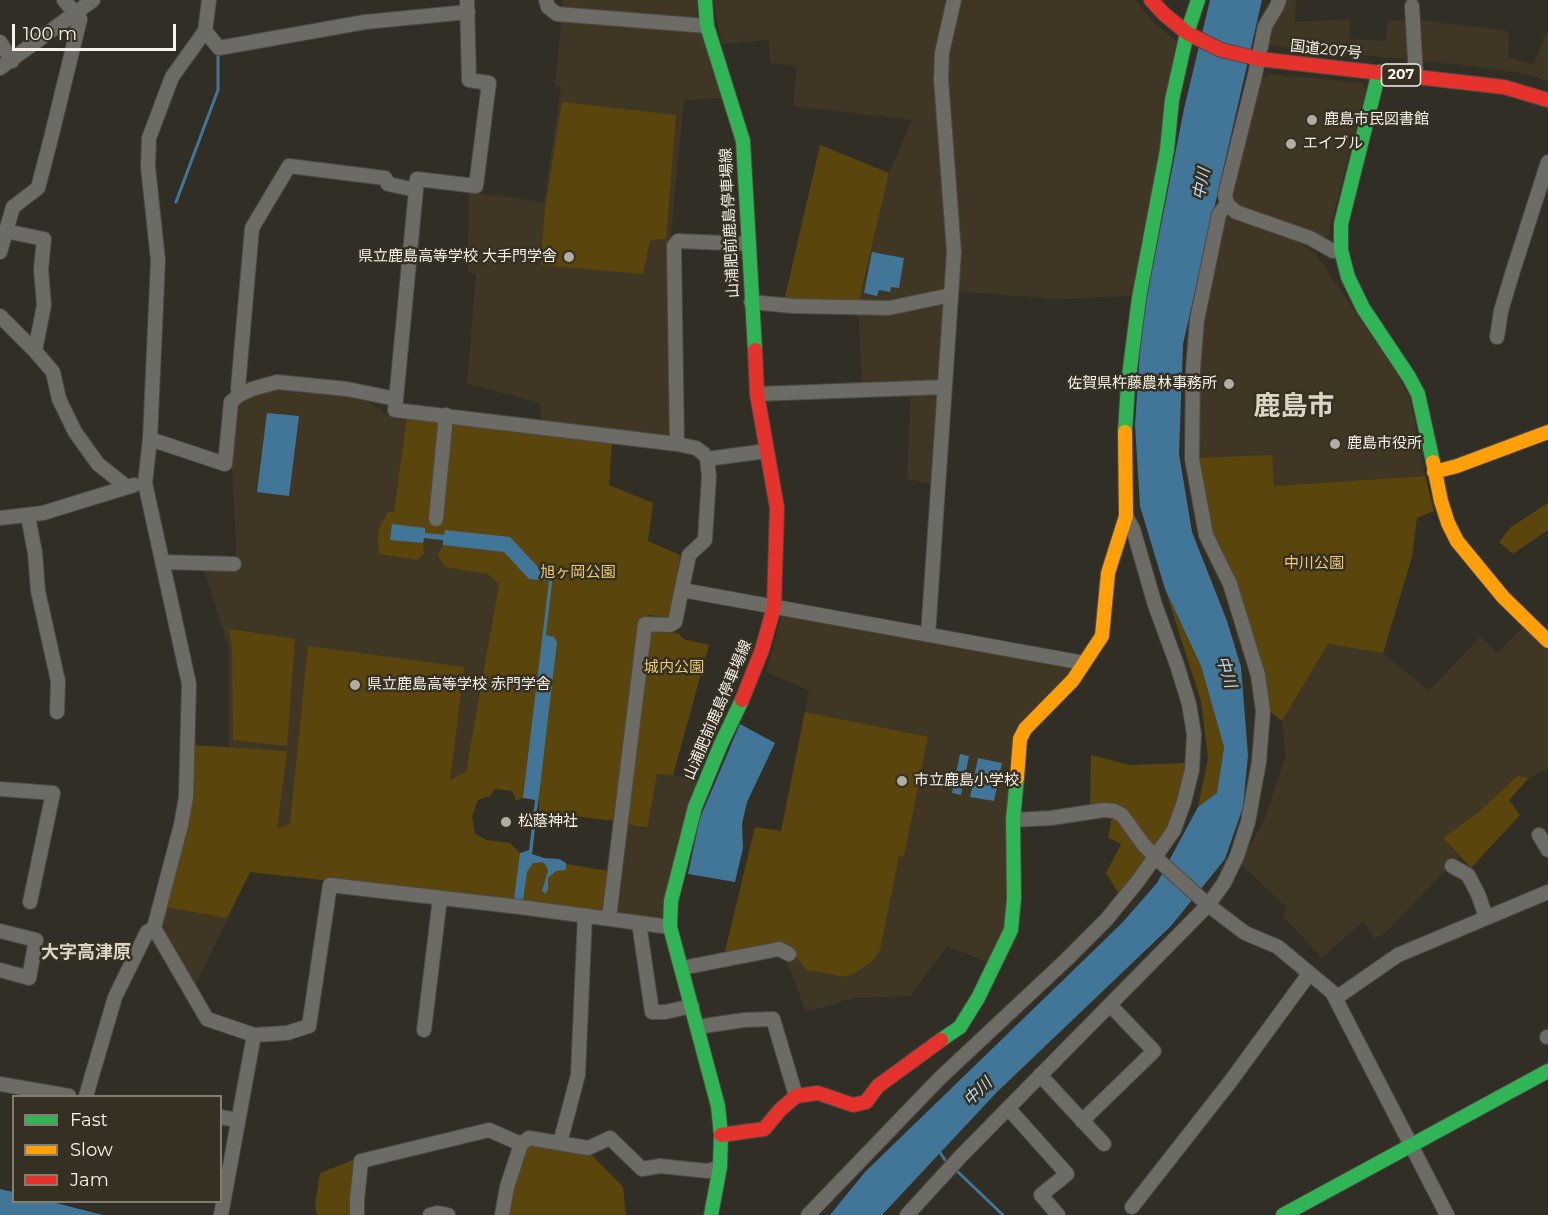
<!DOCTYPE html>
<html>
<head>
<meta charset="utf-8">
<style>
  body { margin:0 }
  #map { position:relative; width:1548px; height:1215px; overflow:hidden; background:#312e26; font-family:Montserrat,sans-serif }
  canvas { display:block }
  .legend { position:absolute; left:12px; top:1095px; width:210px; height:108px; box-sizing:border-box; background:#353022; border:2px solid #827e72; margin:0; padding:8px 10px; list-style:none; font-size:18px; color:#f6f2e9 }
  .legend li { display:flex; align-items:center; gap:12px; height:30px }
  .legend b { width:30px; border:2px solid #827e72 }
  .scale { position:absolute; left:12px; top:24px; width:164px; height:27px; box-sizing:border-box; border:3px solid #f6f2e9; border-top:0; padding-left:8px; font-size:18px; line-height:21px; white-space:nowrap; color:#f6f2e9; -webkit-text-stroke:4px #353022; paint-order:stroke }
</style>
</head>
<body>
<div id="map">
<canvas width="1548" height="1215"></canvas>
<ul class="legend">
<li><b style="height:8px;background:#30b455"></b>Fast</li>
<li><b style="height:8px;background:#ff9f0a"></b>Slow</li>
<li><b style="height:8px;background:#e5322d"></b>Jam</li>
</ul>
<div class="scale">100 m</div>
</div>
<script>
const context = document.querySelector('canvas').getContext('2d');
context.lineJoin = 'round';
function fill(path, color) {
  context.fillStyle = color;
  context.fill(path, 'evenodd');
}
function shape(rows) {
  const path = new Path2D();
  for (const r of rows) {
    path.moveTo(r[0], r[1]);
    for (let i = 2; i < r.length; i += 2) path.lineTo(r[i], r[i + 1]);
  }
  return path;
}
function stroke(path, color, width, dash) {
  context.strokeStyle = color;
  context.lineWidth = width;
  context.lineCap = dash ? 'butt' : 'round';
  context.setLineDash(dash || []);
  context.stroke(path);
}
function label(font, color, halo, rows, align = 'center') {
  context.font = font + ' Montserrat,"Noto Sans JP",sans-serif';
  context.lineWidth = 5;
  context.setLineDash([]);
  context.textBaseline = 'middle';
  context.strokeStyle = halo;
  context.fillStyle = color;
  for (const [text, x, y, turn = 0] of rows) {
    context.save();
    context.translate(x, y);
    context.rotate((+turn || 0) * Math.PI / 180);
    context.textAlign = isNaN(turn) ? turn : align;
    if (halo) context.strokeText(text, 0, 0);
    context.fillText(text, 0, 0);
    context.restore();
  }
}
fill(shape([
  [563,0,697,0,697,20,721,98,684,100,670,243,671,437,541,422,541,403,467,384,476,274,468,272,469,192,544,202,561,87,555,86],
  [713,0,950,0,932,76,944,77,958,0,1135,0,1155,24,1179,43,1134,296,1054,299,956,291,945,487,907,479,911,384,862,385,858,305,889,173,912,120,793,106,797,66,770,63,769,40,722,44],
  [1275,0,1296,0,1295,22,1351,19,1349,39,1386,41,1388,20,1427,21,1509,31,1508,58,1534,64,1546,32,1548,32,1548,82,1532,75,1481,67,1264,45],
  [1269,74,1362,83,1366,89,1328,236,1320,236,1233,203,1231,197,1260,79],
  [1232,215,1289,236,1315,253,1398,375,1410,399,1425,476,1273,486,1196,458,1198,369,1202,322,1224,216],
  [280,388,354,396,381,409,383,414,407,416,392,533,506,543,459,819,250,872,195,986,160,927,187,830,229,746,229,649,203,567,237,567,232,468,236,406,256,393],
  [783,611,1068,665,1071,671,1019,729,1006,931,987,962,947,946,911,996,854,998,806,1012,780,944,755,827,781,831,809,691,766,672],
  [1525,625,1548,650,1548,768,1529,778,1516,776,1479,812,1443,838,1459,857,1383,935,1374,938,1363,921,1322,958,1283,916,1287,908,1240,863,1264,821,1286,755,1282,721,1328,644,1383,653,1429,691,1480,637,1497,653],
  [657,773,673,775,697,782,665,922,617,914,627,824,646,829]
]), '#3f3724');
fill(shape([
  [562,102,676,115,666,239,650,240,643,274,541,265,545,208],
  [820,145,889,173,858,305,784,301],
  [407,416,612,441,609,485,653,503,648,541,680,555,672,618,649,615,640,619,615,821,539,812,539,799,524,797,516,801,512,791,495,789,490,796,478,800,472,816,475,834,487,840,510,843,520,853,520,856,608,871,602,911,250,872,227,918,165,907,193,745,287,751,277,829,290,824,308,646,464,667,450,780,466,772,499,584,488,574,445,567,438,555,443,545,504,552,506,543,391,534,391,540,423,543,424,554,417,560,379,554,378,530,388,512,394,512],
  [1272,455,1274,486,1425,476,1434,511,1417,518,1412,557,1383,653,1328,644,1282,721,1269,711,1210,534,1196,458],
  [1548,503,1548,530,1513,554,1499,542,1511,527],
  [1165,589,1201,666,1224,747,1217,793,1198,807,1208,758,1201,701],
  [229,629,295,639,287,746,233,740,232,649],
  [650,630,678,633,683,639,709,645,673,775,657,774,647,828,627,824],
  [805,712,928,737,904,856,899,856,880,950,872,961,855,973,845,977,807,970,790,949,724,955,755,827,781,831],
  [1091,755,1130,765,1187,763,1170,827,1120,896,1106,873,1121,844,1108,838,1114,807,1090,808],
  [1517,776,1529,778,1509,800,1520,815,1471,868,1443,838,1479,812],
  [531,1142,588,1151,623,1187,626,1215,505,1215,524,1147],
  [358,1158,353,1215,317,1215,315,1205,320,1173]
]), '#5a460c');
fill(shape([
  [1210,0,1262,0,1183,344,1179,454,1192,532,1227,621,1241,667,1248,755,1243,807,1225,859,1171,926,997,1092,882,1215,830,1215,865,1172,1122,923,1157,883,1198,807,1217,793,1224,747,1201,666,1165,589,1140,506,1135,425,1142,321,1184,109],
  [872,252,904,258,899,288,891,287,890,292,879,290,877,296,864,293],
  [267,413,299,416,289,496,257,492],
  [392,524,425,528,425,533,444,535,445,530,510,537,552,582,546,635,554,637,557,642,532,854,544,858,559,859,566,863,566,870,556,871,548,878,548,889,546,894,542,891,548,871,546,865,542,862,533,863,527,872,523,900,514,899,520,853,529,850,535,800,523,798,549,581,529,579,504,552,443,545,443,540,424,538,423,543,390,540],
  [740,724,775,743,747,802,742,824,743,848,735,882,688,874,700,818],
  [960,754,969,756,961,795,952,793],
  [978,758,1002,763,994,801,970,797],
  [0,1189,13,1192,14,1202,52,1202,103,1215,0,1215]
]), '#427699');
stroke(shape([
  [176,202,218,90,218,56],
  [939,1151,945,1160],
  [957,1171,1003,1215]
]), '#427699', 3);
const street = shape([
  [467,0,469,80,489,83,476,186,417,179,395,410,677,444,696,448,704,454,707,459,709,476,705,540,689,555,675,622,670,625,645,624,609,918],
  [546,0,548,7,557,14,707,26],
  [1279,0,1277,6,1265,26,1255,75,1225,195,1227,204,1236,212,1310,238,1333,251,1341,250],
  [1412,6,1416,77],
  [205,31,219,48,365,22,468,12],
  [0,42,12,61],
  [0,68,93,0],
  [5,231,44,239,41,269,44,305,35,351],
  [0,252,13,207,38,188,51,138,80,19,64,0],
  [751,302,793,306,889,308,951,295],
  [0,316,35,351,53,372,59,399,75,432,98,464,127,487],
  [1497,337,1501,311,1512,274,1548,162],
  [757,394,945,387],
  [239,395,238,388,252,228,289,166,385,178,388,184,416,190],
  [150,439,225,464,231,402,239,395,252,389,277,382,347,389,396,399],
  [677,444,674,246,678,241,749,244],
  [707,459,766,451],
  [28,516,35,553,38,591,58,681,57,712],
  [0,518,43,513,134,485],
  [436,519,446,415],
  [163,562,234,564],
  [682,590,1084,663],
  [928,635,954,252,941,79,942,53,954,0],
  [0,789,53,793,30,902],
  [1013,820,1051,818,1104,810,1114,811,1122,815,1143,844,1156,858,1208,905,1245,933,1278,947,1332,992,1447,1215],
  [1539,835,1548,850],
  [1452,866,1468,875,1478,894,1486,917],
  [639,923,652,1012,665,1012,692,1006],
  [154,928,207,1019,254,1035,287,1033,309,1026,330,885,520,907,670,927],
  [0,931,36,940,29,978,0,970],
  [682,968,779,949,789,954],
  [1336,998,1398,955,1548,892],
  [697,1027,744,1020,773,1019,796,1096],
  [424,1030,440,898],
  [1547,1037,1548,1037],
  [1040,1075,1104,1144],
  [0,1084,69,1096],
  [86,1096,115,997,147,932,154,928,181,825,186,797,189,684,145,483,150,439,158,260,148,167,149,138,172,77,205,31,209,0],
  [1008,1108,1067,1174,1041,1195,1058,1215],
  [220,1117,237,1120],
  [1082,1121,1154,1051,1111,1006],
  [560,1143,578,1075,585,915],
  [1132,1207,1230,1082,1309,974],
  [221,1215,254,1035],
  [357,1215,357,1200,361,1161,489,1130,521,1144],
  [430,1215,437,1213,448,1215],
  [502,1215,507,1187,521,1144,529,1138,588,1148,610,1138,642,1169,660,1166,708,1171,720,1167],
  [808,1215,940,1078,1066,960,1106,920,1138,881,1174,830,1184,802,1192,770,1194,734,1189,704,1177,665,1155,605,1133,529,1126,516],
  [907,1215,961,1156,1208,905,1224,883,1237,856,1248,822,1259,762,1263,711,1258,675,1230,584,1206,535,1192,459,1193,369,1197,320,1219,214,1227,204]
]);
const fast = shape([
  [705,0,707,26,743,141,755,350],
  [1379,72,1341,224,1341,250,1348,277,1363,308,1409,377,1418,394,1433,462],
  [1125,432,1128,384,1139,298,1167,150,1172,100,1187,33,1198,0],
  [941,1040,960,1027,978,998,1011,930,1014,898,1013,820,1017,778],
  [711,1215,720,1167,721,1135,718,1106,670,927,671,901,695,807,721,744,742,700],
  [1283,1215,1548,1071]
]);
const slow = shape([
  [1433,462,1441,501,1448,523,1457,541,1503,597,1548,641],
  [1434,472,1457,466,1548,432],
  [1017,778,1020,739,1025,729,1073,680,1102,636,1108,573,1126,516,1125,432]
]);
const jam = shape([
  [1151,0,1164,14,1187,33,1221,50,1259,59,1504,87,1548,100],
  [742,700,762,650,774,607,777,508,757,394,755,350],
  [721,1135,764,1129,780,1110,796,1096,818,1093,853,1105,866,1102,878,1086,941,1040]
]);
stroke(street, '#4d4a43', 16);
stroke(fast, '#4d4a43', 16);
stroke(slow, '#4d4a43', 16);
stroke(jam, '#4d4a43', 16);
stroke(street, '#6d6b65', 14);
stroke(fast, '#30b455', 14);
stroke(slow, '#ff9f0a', 14);
stroke(jam, '#e5322d', 14);
for (const [x, y, r, color] of [
  [1312,120,6,"#b1ada5"],
  [1291,144,6,"#b1ada5"],
  [569,257,6,"#b1ada5"],
  [1229,384,6,"#b1ada5"],
  [1335,444,6,"#b1ada5"],
  [355,685,6,"#b1ada5"],
  [902,781,6,"#b1ada5"],
  [506,822,6,"#b1ada5"]
]) {
  const dot = new Path2D();
  dot.arc(x, y, r, 0, 2 * Math.PI);
  context.fillStyle = color;
  context.fill(dot);
  stroke(dot, '#353022', 2);
}
for (const [x, y, w] of [
  [1401,75,39]
]) {
  const box = new Path2D();
  box.roundRect(x - w / 2, y - 11, w, 22, 4.5);
  context.fillStyle = '#353022';
  context.fill(box);
  stroke(box, '#f6f2e9', 1.5);
}
label('bold 14px', '#f6f2e9', null, [
  ["207",1401,75]
]);
label('15px', '#f6f2e9', '#353022', [
  ["国道207号",1326,50,6],
  ["山浦肥前鹿島停車場線",730,223,-93],
  ["山浦肥前鹿島停車場線",718,710,-67]
]);
label('15px', '#f6f2e9', '#353022', [
  ["鹿島市民図書館",1324,120],
  ["エイブル",1303,144],
  ["県立鹿島高等学校 大手門学舎",557,257,"right"],
  ["佐賀県杵藤農林事務所",1217,384,"right"],
  ["鹿島市役所",1347,444],
  ["県立鹿島高等学校 赤門学舎",367,685],
  ["市立鹿島小学校",914,781],
  ["松蔭神社",518,822]
], 'left');
label('15px', '#f0cb72', '#353022', [
  ["中川公園",1314,564],
  ["旭ヶ岡公園",578,573],
  ["城内公園",674,668]
]);
label('italic 16px', '#bcdbf2', '#353022', [
  ["中川",1202,184,-79],
  ["中川",1226,672,73],
  ["中川",978,1092,-44]
]);
label('bold 18px', '#dcd5c4', '#353022', [
  ["大字高津原",86,953]
]);
label('bold 27px', '#dcd5c4', '#353022', [
  ["鹿島市",1294,407]
]);
</script>
</body>
</html>
